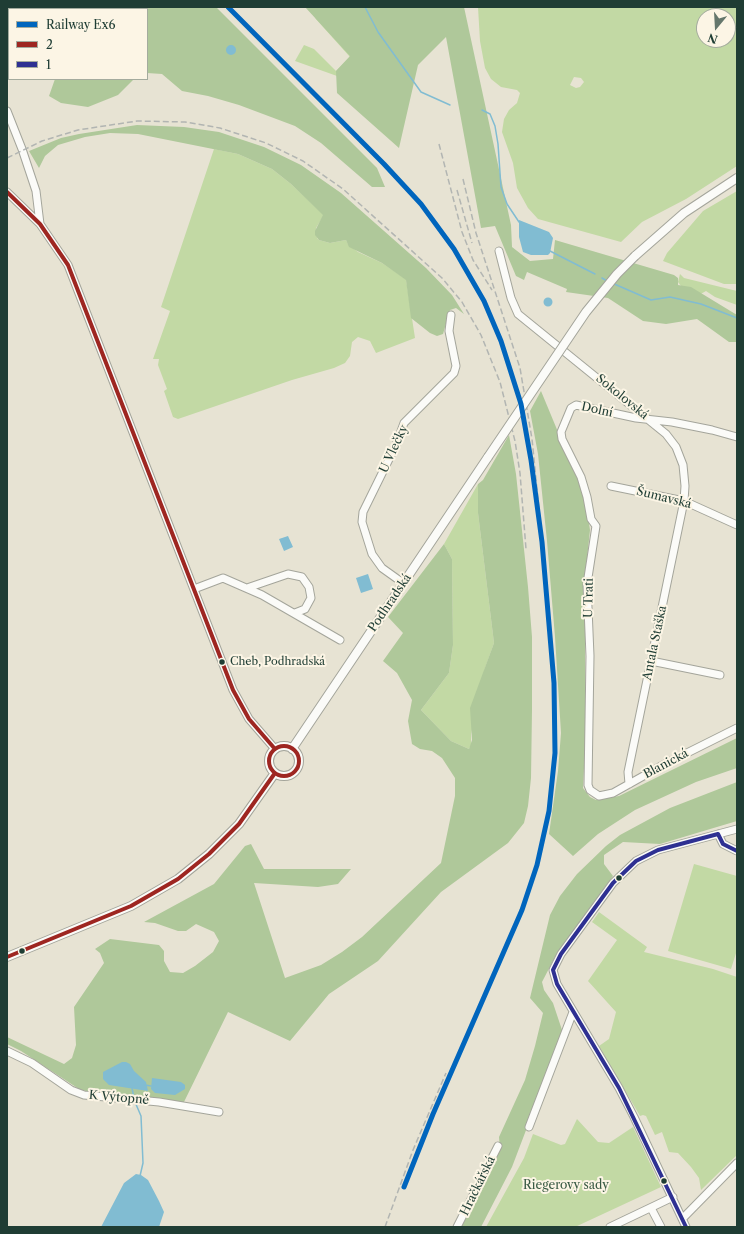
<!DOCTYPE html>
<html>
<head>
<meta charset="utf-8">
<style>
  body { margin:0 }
  #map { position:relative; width:744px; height:1234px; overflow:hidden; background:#e7e3d3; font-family:"Libre Caslon Text",serif }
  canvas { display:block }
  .frame { position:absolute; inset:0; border:8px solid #1f3d34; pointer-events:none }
  .legend { position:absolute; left:8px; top:8px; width:140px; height:72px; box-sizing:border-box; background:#fcf5e5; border:1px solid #a4ab9e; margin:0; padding:5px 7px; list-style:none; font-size:12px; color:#1f3d34 }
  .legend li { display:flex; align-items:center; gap:8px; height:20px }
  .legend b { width:20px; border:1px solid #a4ab9e }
  .north { position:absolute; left:696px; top:8px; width:40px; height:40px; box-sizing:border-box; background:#fcf5e5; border:1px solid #a4ab9e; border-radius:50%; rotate:198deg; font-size:11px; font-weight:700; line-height:16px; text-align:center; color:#1f3d34 }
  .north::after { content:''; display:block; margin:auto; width:14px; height:18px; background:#65776c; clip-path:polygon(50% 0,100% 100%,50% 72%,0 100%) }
</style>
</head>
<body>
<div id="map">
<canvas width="744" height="1234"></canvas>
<div class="frame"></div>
<ul class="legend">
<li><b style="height:5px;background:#0065bd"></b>Railway Ex6</li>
<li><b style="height:5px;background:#9e2621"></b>2</li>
<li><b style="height:5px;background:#2e3092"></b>1</li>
</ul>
<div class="north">N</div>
</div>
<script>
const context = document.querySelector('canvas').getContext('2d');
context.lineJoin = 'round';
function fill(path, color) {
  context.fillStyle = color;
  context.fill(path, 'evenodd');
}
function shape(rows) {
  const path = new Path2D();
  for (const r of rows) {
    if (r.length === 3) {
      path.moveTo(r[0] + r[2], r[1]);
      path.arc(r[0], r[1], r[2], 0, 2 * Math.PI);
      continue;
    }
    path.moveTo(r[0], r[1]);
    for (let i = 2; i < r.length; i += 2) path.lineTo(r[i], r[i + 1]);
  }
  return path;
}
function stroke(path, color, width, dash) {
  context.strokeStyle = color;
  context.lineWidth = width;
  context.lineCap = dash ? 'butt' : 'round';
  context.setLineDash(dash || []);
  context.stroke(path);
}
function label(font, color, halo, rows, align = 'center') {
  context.font = font + ' "Libre Caslon Text",serif';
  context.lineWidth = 4;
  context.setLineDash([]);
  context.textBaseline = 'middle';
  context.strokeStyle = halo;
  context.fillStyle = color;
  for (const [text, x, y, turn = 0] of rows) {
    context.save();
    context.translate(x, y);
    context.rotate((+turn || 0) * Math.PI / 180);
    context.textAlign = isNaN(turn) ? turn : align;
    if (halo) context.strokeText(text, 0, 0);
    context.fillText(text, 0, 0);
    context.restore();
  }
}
fill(shape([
  [478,7,737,7,737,166,686,199,642,222,621,242,538,219,528,208,517,188,513,163,502,132,504,119,509,110,517,103,520,93,517,90,501,87,491,79,485,68,480,41],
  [704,16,728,16,728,40,704,40],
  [574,77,581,78,584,82,580,87,576,88,570,85],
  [315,18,357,30,351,81,295,61,304,45,314,49,336,71,350,57],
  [214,149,238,154,272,169,291,184,324,215,316,228,317,238,319,240,330,243,346,240,348,244,358,252,382,263,406,279,415,338,376,353,370,341,358,337,352,342,350,356,345,363,334,368,292,380,178,419,173,417,164,391,167,389,158,365,159,359,153,359,170,311,161,307],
  [737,191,737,284,724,284,663,261,667,253,703,211],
  [680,274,684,278,737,291,737,305,715,297,706,291,681,305,671,295,681,286,678,282],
  [478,484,478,513,494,643,485,668,471,734,471,745,469,749,451,741,421,710,449,673,453,645,452,559,444,544],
  [694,864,737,876,737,950,731,969,668,951],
  [599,912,647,947,644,952,713,969,737,977,737,1155,701,1190,699,1178,691,1167,678,1153,669,1152,662,1132,655,1135,646,1116,643,1115,640,1116,599,1046,609,1039,616,1012,588,981,617,940,592,922],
  [577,1119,598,1142,609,1143,633,1127,661,1187,575,1227,486,1227,524,1158,533,1134,561,1145,565,1144]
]), '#c2d9a4');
fill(shape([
  [73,7,216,7,377,168,385,187,372,187,321,143,295,126,239,105,208,96,182,91,162,74,147,73,147,9,73,9],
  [305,7,464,7,511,225,512,247,530,261,553,259,555,240,674,275,678,278,678,285,691,287,737,315,737,342,729,342,697,319,666,324,643,321,608,298,566,292,567,289,527,272,524,280,516,276,495,226,481,228,446,37,418,65,399,148,337,93,336,71,350,56],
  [55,79,134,79,118,95,88,107,61,103,49,96],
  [137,125,184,127,219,132,264,147,301,165,341,193,426,268,452,295,464,314,456,308,450,310,443,334,437,336,430,333,411,318,406,280,382,263,349,247,346,240,330,243,319,240,315,235,315,231,323,215,291,184,272,169,238,154,138,134,110,133,85,137,58,145,45,156,39,168,29,151,61,138,79,134],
  [541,391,585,497,590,530,585,578,585,749,583,788,590,797,596,800,619,796,737,738,737,768,696,782,635,810,598,834,573,856,549,834,558,771,561,733,555,637,547,541,538,454,530,411],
  [509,435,516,474,528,587,532,637,532,710,531,778,528,806,524,823,508,843,441,892,378,961,329,994,290,1041,228,1012,183,1104,96,1094,79,1089,21,1051,7,1044,7,1037,64,1064,72,1058,76,1045,74,1007,104,963,100,953,95,949,110,939,159,945,164,951,164,961,170,972,183,973,195,966,213,952,219,941,214,932,196,924,186,931,178,931,155,923,144,922,214,884,245,846,251,844,264,869,351,869,338,884,318,887,254,883,285,978,321,965,342,952,362,937,441,863,455,796,455,778,442,758,432,751,420,749,412,744,408,721,412,700,397,673,383,661,403,633,388,617,444,544,452,559,453,645,449,673,421,710,451,741,469,749,472,740,470,708,494,643,478,513,478,484,483,480],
  [737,782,737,821,660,844,623,842,604,855,604,864,613,876,555,957,542,982,544,990,553,1003,563,1033,512,1167,481,1227,460,1227,500,1149,499,1137,525,1080,535,1046,543,1013,530,998,550,915,560,896,577,874,606,846,620,835,670,808]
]), '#afc89a');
fill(shape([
  [231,50,5],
  [519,220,549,232,553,238,550,253,548,255,531,255,523,252,519,237],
  [548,302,4.5],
  [288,536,293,547,284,551,279,539],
  [368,574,373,589,361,593,356,578],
  [122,1062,126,1062,130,1064,134,1071,146,1082,148,1091,109,1085,103,1079,103,1072],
  [152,1078,181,1082,185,1085,185,1089,175,1095,155,1093,151,1089],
  [136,1174,141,1175,148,1180,159,1201,164,1212,159,1227,101,1227,124,1183]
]), '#81bcd2');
stroke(shape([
  [365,7,378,32,421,92,450,105],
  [482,110,490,114,495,126,498,144,501,187,507,204,519,222],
  [550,251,595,274],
  [602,278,607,281],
  [612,283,651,300,670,297,701,304,737,318],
  [145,1085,151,1086],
  [132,1088,134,1098],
  [135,1102,141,1116,143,1163,140,1176]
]), '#81bcd2', 1.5);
const minor = shape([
  [52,9,60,7],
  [7,18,9,18],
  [7,111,22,149,36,191,40,224],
  [7,192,40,224,68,265,233,690,249,719,275,749],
  [499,251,511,298,518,314,666,434,676,447,683,465,685,486,684,501,628,772,629,784],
  [737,437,712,430,672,422,636,418,576,405,571,408,561,432,562,439,581,477,587,497,591,519,596,526,587,584,590,656,588,785,590,790,599,796,613,793,663,765,737,728],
  [611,486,684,501,737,525],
  [403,583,382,568,372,554,362,522,363,512,396,445,404,423,454,373,456,366,449,331,451,315],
  [247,588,288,574,302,577,309,587,311,598,305,609,295,613],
  [194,589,223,578,262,595,340,640],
  [651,661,720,675],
  [718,834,723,844,737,851],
  [7,1051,32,1063,71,1090,84,1095,159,1102,219,1112],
  [529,1127,573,1012],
  [651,1208,661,1227],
  [683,1218,737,1163],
  [457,1227,498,1146],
  [610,1227,673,1197],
  [686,1227,634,1117,619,1088,557,984,553,970,561,954,613,883,636,861,658,850,737,829]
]);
const major = shape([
  [635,256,684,213,737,178],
  [284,761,15],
  [292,749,488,457],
  [7,957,131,906,178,879,209,854,239,824,275,773]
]);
stroke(minor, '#a4a59b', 9);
stroke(major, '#a4a59b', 10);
stroke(minor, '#fbfbf8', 7);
stroke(major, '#fbfbf8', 8);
stroke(shape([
  [439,144,462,232,473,260,492,290],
  [7,158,42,141,78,130,137,121,185,122,220,128,266,143,303,161,343,189,442,278,462,302,481,335,500,382,515,441,520,473,526,549],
  [463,179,476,233,520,368,532,439,540,519],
  [457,190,472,243],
  [385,1227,413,1150,446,1073]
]), '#b2b5b2', 1.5, [6, 3]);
const majorBridge = shape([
  [488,457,586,312,617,274,635,256]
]);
stroke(majorBridge, '#a4a59b', 10, []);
stroke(majorBridge, '#fbfbf8', 8);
stroke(shape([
  [7,192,40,224,68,265,233,690,249,719,275,749],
  [284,761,15],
  [7,957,131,906,178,879,209,854,239,824,275,773]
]), '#9e2621', 4);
stroke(shape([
  [686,1227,619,1088,557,984,553,970,561,954,613,883,636,861,658,850,718,834,723,844,737,851]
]), '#2e3092', 4);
stroke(shape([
  [228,7,384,164,421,204,454,249,484,301,501,341,521,404,531,460,542,542,554,683,555,753,549,811,537,865,522,910,433,1114,404,1187]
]), '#0065bd', 5);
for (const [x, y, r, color] of [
  [222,662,3.5,"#1f3d34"],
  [619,878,3.5,"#1f3d34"],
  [22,951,3.5,"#1f3d34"],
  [664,1181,3.5,"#1f3d34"]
]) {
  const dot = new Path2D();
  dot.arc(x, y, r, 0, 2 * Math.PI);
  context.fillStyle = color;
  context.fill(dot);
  stroke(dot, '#fcf5e5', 1.5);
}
label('11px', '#1f3d34', '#fcf5e5', [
  ["Cheb, Podhradská",230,662]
], 'left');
label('12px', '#1f3d34', '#fcf5e5', [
  ["Sokolovská",622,397,39],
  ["Dolní",597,410,12],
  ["U Vlečky",394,449,-65],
  ["Šumavská",664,498,14],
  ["U Trati",589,598,-89],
  ["Podhradská",390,603,-56],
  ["Antala Staška",655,643,-78],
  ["Blanická",666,764,-28],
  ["K Výtopně",119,1098,5],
  ["Hračkářská",478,1186,-64]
]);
label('12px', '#395a43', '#fcf5e5', [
  ["Riegerovy sady",566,1186]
]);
</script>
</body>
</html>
